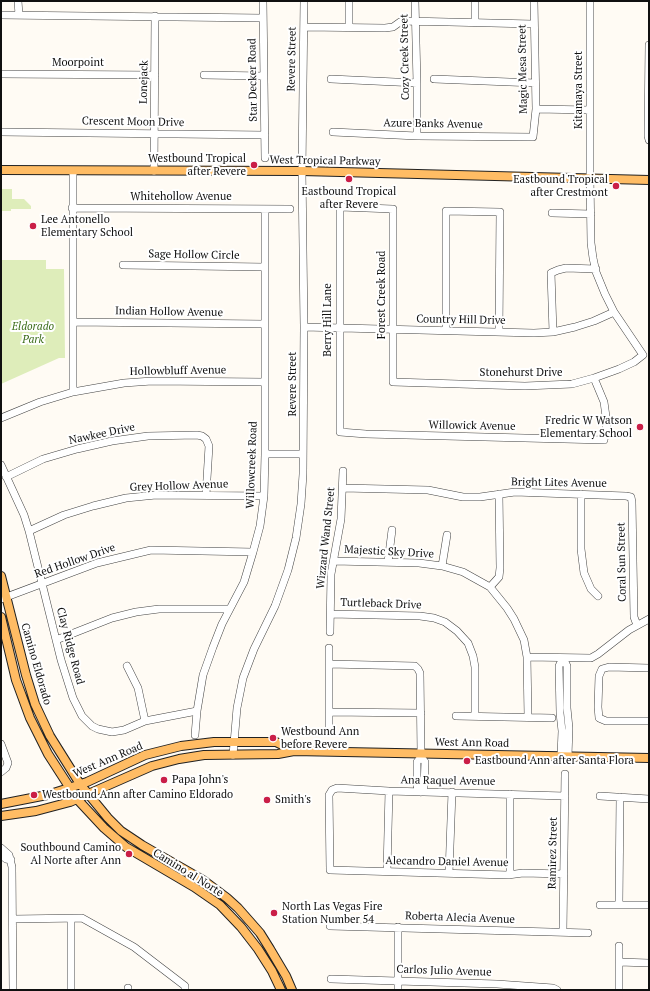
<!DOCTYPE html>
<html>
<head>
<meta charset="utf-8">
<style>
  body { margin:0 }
  #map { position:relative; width:650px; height:991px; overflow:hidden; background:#fffbf4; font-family:"PT Serif",serif }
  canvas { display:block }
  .frame { position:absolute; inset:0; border:2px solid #101010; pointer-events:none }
</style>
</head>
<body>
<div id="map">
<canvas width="650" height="991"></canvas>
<div class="frame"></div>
</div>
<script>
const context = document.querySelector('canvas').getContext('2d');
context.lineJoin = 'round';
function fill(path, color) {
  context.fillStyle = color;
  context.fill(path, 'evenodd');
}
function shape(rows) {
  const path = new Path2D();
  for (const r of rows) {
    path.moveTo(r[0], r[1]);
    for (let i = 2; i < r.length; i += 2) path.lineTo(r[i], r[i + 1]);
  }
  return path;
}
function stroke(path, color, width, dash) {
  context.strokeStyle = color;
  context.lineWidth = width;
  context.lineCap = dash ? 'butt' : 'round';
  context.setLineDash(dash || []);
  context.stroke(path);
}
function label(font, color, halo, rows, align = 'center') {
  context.font = font + ' "PT Serif",serif';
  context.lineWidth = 4;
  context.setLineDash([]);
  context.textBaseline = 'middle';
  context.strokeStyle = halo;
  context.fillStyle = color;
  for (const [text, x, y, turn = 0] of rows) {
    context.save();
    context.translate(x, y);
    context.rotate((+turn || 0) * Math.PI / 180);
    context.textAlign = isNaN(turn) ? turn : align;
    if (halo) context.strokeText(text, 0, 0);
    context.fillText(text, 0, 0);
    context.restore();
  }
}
fill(shape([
  [1,189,12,189,12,199,24,199,31,206,31,209,11,209,11,211,1,211],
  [1,260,46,260,46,269,64,269,65,358,59,358,1,384]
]), '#deedba');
const minor = shape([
  [18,1,19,15],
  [263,1,265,158],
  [415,1,417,83,417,136],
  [475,1,475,23],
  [590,1,590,178,591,243,593,258,596,272,605,294,614,312,643,355,634,362,619,369,594,378,572,384,525,386,393,382,393,209,340,207,340,432,366,434,604,440,607,424,604,402,594,378],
  [1,15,263,18],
  [304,27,385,28,393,27,400,22,407,21,533,24],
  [349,27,349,1],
  [649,45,648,136,649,140],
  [1,74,155,75],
  [204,75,264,76],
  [331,79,417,83],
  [434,79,535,83],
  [536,109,590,110],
  [1,132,265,135],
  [333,132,417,136,533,137,536,109,534,1],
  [73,171,73,392],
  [154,171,155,16],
  [72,208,290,209],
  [552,213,591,214],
  [123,265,265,267],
  [73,322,265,324],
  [304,327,534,333,553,332,575,327,594,321,614,312],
  [446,330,446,211,500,212,499,331],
  [553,332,551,273,558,270,566,268,596,269],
  [1,418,40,402,73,392,124,383,152,381,265,382],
  [265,454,303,454],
  [1,465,24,515,29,531,61,660,73,698,82,716,92,726,98,729,112,732,124,730,145,721,197,711],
  [6,477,43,459,77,449,112,441,148,436,197,435,202,436,206,439,209,446,206,495],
  [343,488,428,490,463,497,480,497,515,492,626,496,631,497,632,502,634,617,637,625],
  [581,494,581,549,584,573,591,589,598,596],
  [29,531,64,515,93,506,126,498,156,495,264,496],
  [334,561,419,563,442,566,463,572,490,587,507,608,514,619,524,640,527,657,528,717],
  [388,562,392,530],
  [442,566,447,535],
  [490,587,499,577,500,568,499,494],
  [1,599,97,563,151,550,253,552],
  [331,614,420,616,434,618,445,622,457,631,468,643,473,656,475,667,475,716],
  [330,632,331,574,341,519,343,471],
  [56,640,112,618,136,612,159,609,229,609],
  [527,657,591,658,598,654,629,630,649,619],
  [563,658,567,666,567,708,569,728,568,756],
  [329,664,415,666,418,669,420,673,421,753,421,757,417,762,417,786,421,792,424,787,425,762,421,757],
  [127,666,138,688,145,721],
  [649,668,609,667,602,669,599,676,598,707,599,718,606,721,649,721],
  [329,712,421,713],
  [456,716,552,718],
  [329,727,329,648],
  [195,735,197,711,203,675,213,647,222,624,244,582,253,552,260,526,264,496,265,454,265,209],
  [1,744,8,763,6,768,1,772],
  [233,755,237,708,243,678,254,649,275,606,288,570,296,538,301,504,303,474,304,327,302,171,304,1],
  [561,756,562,731,560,713,559,666,563,658],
  [600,796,649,799],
  [1,848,9,855,12,867,13,990],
  [1,855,6,859,11,860],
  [387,871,389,791],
  [449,873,452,792],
  [564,874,523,873,508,875,330,870,329,795,332,790,337,788,389,791,565,796],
  [510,875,510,794],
  [619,904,620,797],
  [600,905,649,905],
  [13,919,82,918,134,947,185,986,185,990],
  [71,919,71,990],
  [330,926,588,933],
  [563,932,565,774],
  [619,946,619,990],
  [619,962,649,963],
  [331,979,497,984,553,988,557,990],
  [128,990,128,988],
  [398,990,398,927]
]);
const major = shape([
  [1,170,302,171,649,180],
  [1,576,26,675,35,704,50,736,80,784,108,818,121,831,142,845,203,880,227,898,238,908,260,933,270,949,286,976,292,990],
  [1,617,16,680,30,718,48,754,77,799,104,828,126,847,194,887,220,905,241,927,258,949,272,971,281,990],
  [1,804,47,795,69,788,87,782,145,755,181,746,214,742,276,742,294,751],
  [1,816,36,811,70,802,152,766,179,759,204,755,278,754,294,751,649,758]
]);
stroke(minor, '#434343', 8);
stroke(major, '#212121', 10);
stroke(minor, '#fff', 7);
stroke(major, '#ffbc64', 8);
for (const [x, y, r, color] of [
  [254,165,4,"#ca1e47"],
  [349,179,4,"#ca1e47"],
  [616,186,4,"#ca1e47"],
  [33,226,4,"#ca1e47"],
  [640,427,4,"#ca1e47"],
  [273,738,4,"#ca1e47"],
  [467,761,4,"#ca1e47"],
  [164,780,4,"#ca1e47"],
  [34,795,4,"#ca1e47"],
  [267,800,4,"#ca1e47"],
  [129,854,4,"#ca1e47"],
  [274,913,4,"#ca1e47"]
]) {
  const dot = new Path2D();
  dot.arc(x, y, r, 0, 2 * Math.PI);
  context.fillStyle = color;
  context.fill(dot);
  stroke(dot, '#fff', 1.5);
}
label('11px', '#101010', '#fff', [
  ["Cozy Creek Street",405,57,-91],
  ["Revere Street",292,59,-89],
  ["Moorpoint",78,63],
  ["Magic Mesa Street",523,69,-91],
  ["Star Decker Road",253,80,-91],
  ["Lonejack",144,82,-89],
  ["Kitamaya Street",579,90,-90],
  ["Crescent Moon Drive",133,122,1],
  ["Azure Banks Avenue",433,124,1],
  ["West Tropical Parkway",325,161,1],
  ["Whitehollow Avenue",181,197],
  ["Sage Hollow Circle",194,255,1],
  ["Forest Creek Road",382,295,-90],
  ["Indian Hollow Avenue",169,312,1],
  ["Berry Hill Lane",328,320,-90],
  ["Country Hill Drive",461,320,1],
  ["Hollowbluff Avenue",178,371,-1],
  ["Stonehurst Drive",521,373],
  ["Revere Street",293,384,-90],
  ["Willowick Avenue",472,426,1],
  ["Nawkee Drive",102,434,-12],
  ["Willowcreek Road",252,465,-88],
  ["Bright Lites Avenue",559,483,1],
  ["Grey Hollow Avenue",179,486,-2],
  ["Wizzard Wand Street",326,538,-84],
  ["Majestic Sky Drive",389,552,3],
  ["Red Hollow Drive",75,561,-19],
  ["Coral Sun Street",622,562,-91],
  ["Turtleback Drive",381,604,2],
  ["Clay Ridge Road",70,646,75],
  ["Camino Eldorado",36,664,74],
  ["West Ann Road",472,743,1],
  ["West Ann Road",108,760,-23],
  ["Ana Raquel Avenue",448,781,1],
  ["Ramirez Street",553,853,-89],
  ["Alecandro Daniel Avenue",447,862,1],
  ["Camino al Norte",188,873,32],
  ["Roberta Alecia Avenue",460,918,2],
  ["Carlos Julio Avenue",444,971,2]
]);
label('11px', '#101010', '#fff', [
  ["Westbound Tropical",246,159,"right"],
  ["after Revere",246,172,"right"],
  ["Eastbound Tropical",608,180,"right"],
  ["after Crestmont",608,193,"right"],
  ["Eastbound Tropical",349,192,"center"],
  ["after Revere",349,205,"center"],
  ["Lee Antonello",41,220],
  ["Elementary School",41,233],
  ["Fredric W Watson",632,421,"right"],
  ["Elementary School",632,434,"right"],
  ["Westbound Ann",281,732],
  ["before Revere",281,745],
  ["Eastbound Ann after Santa Flora",475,761],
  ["Papa John's",172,780],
  ["Westbound Ann after Camino Eldorado",42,795],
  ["Smith's",275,800],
  ["Southbound Camino",121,848,"right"],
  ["Al Norte after Ann",121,861,"right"],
  ["North Las Vegas Fire",282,907],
  ["Station Number 54",282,920]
], 'left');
label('italic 11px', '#3c6d1b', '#fff', [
  ["Eldorado",33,327],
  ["Park",33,340]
]);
</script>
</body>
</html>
